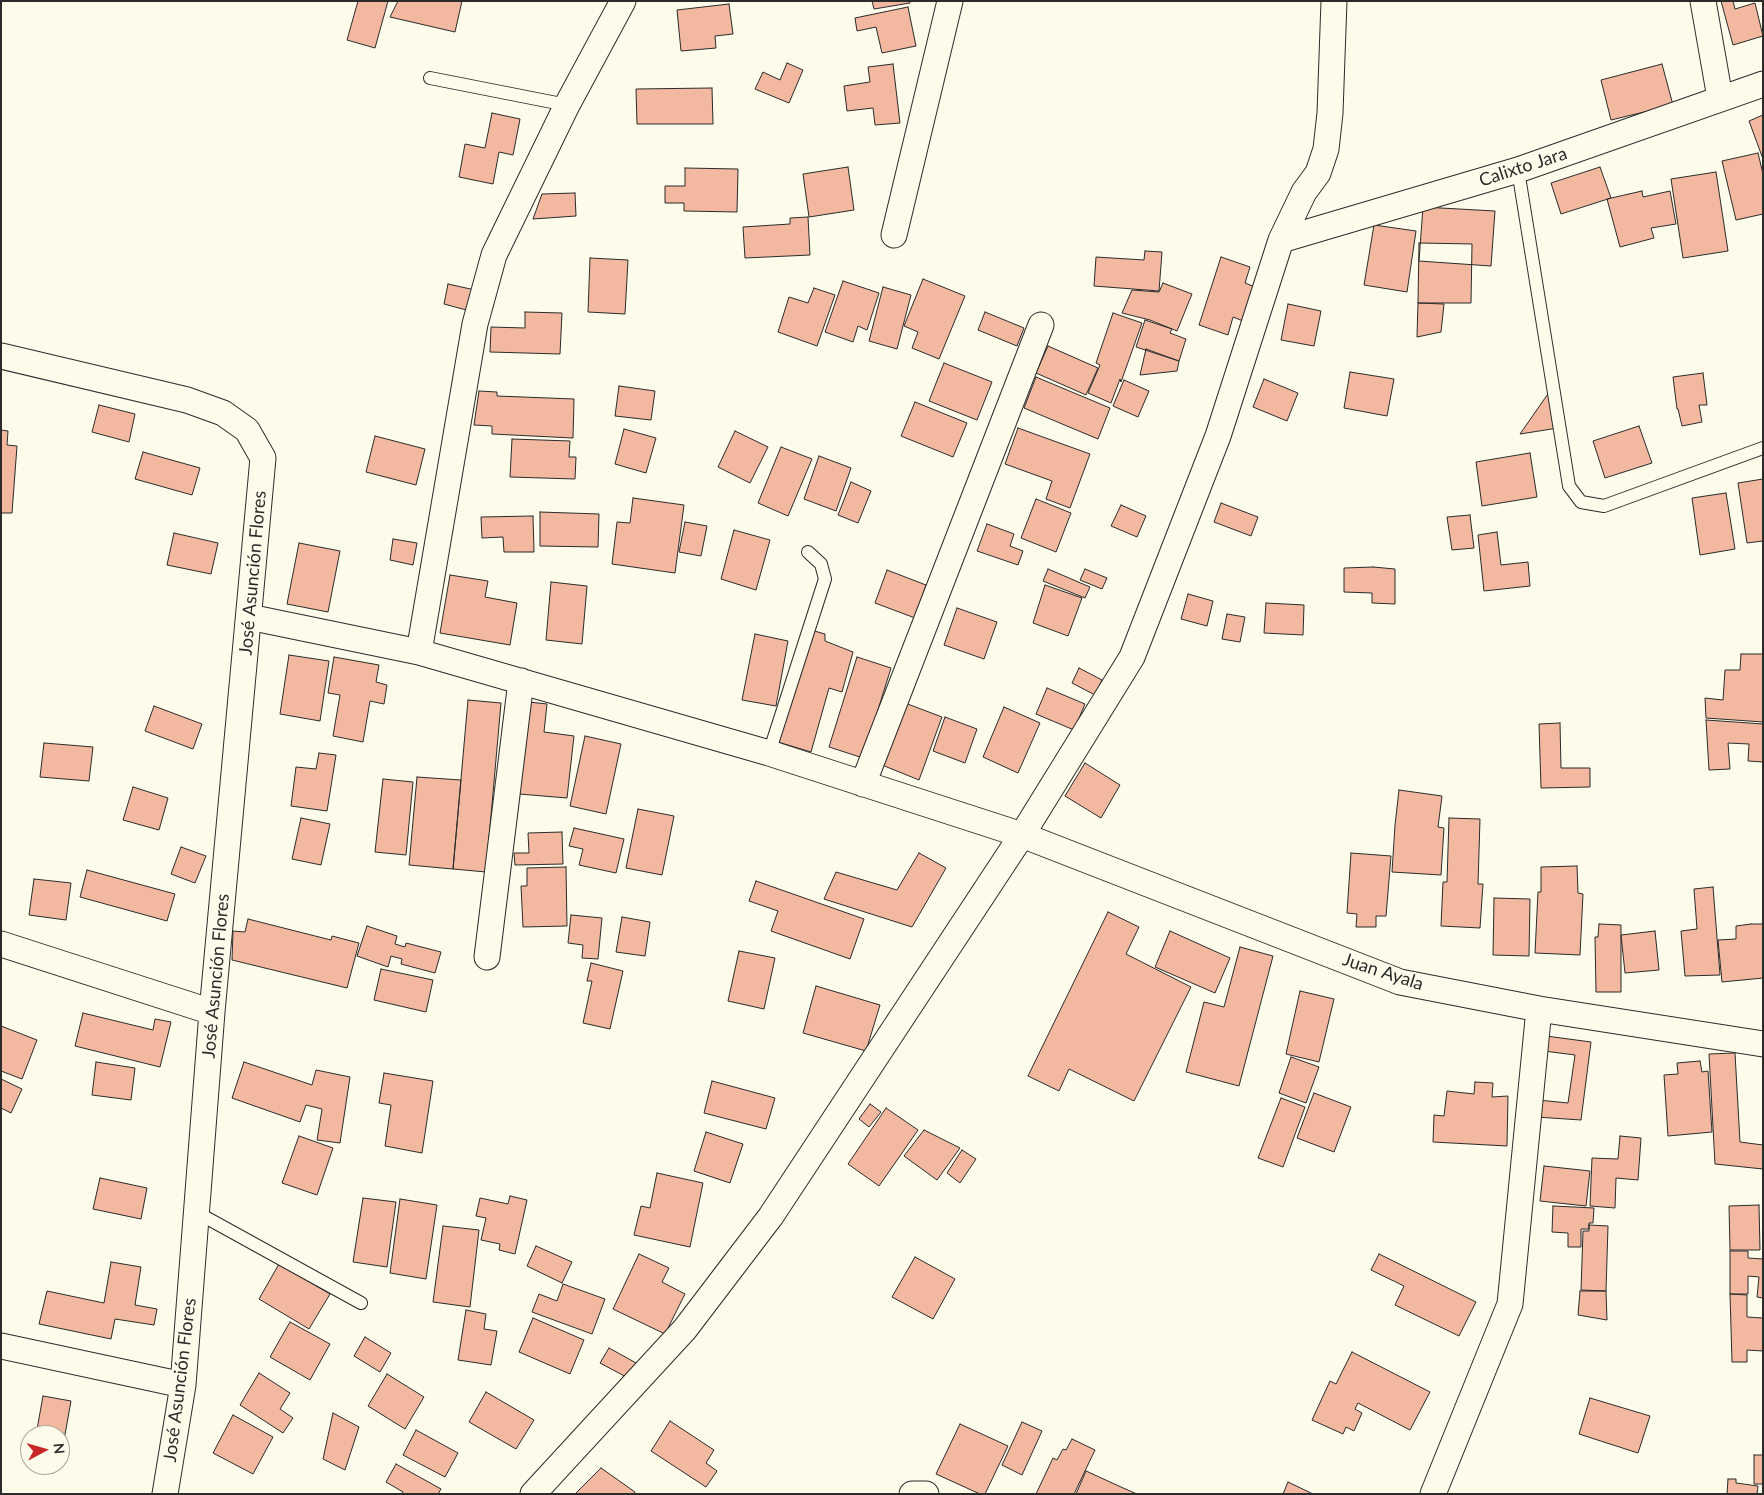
<!DOCTYPE html>
<html>
<head>
<meta charset="utf-8">
<style>
  body { margin:0 }
  #map { position:relative; width:1764px; height:1495px; overflow:hidden; background:#fdfbea; font-family:Lato,sans-serif }
  canvas { display:block }
  .frame { position:absolute; inset:0; border:2px solid #2b2b2b; pointer-events:none }
  .north { position:absolute; left:20px; top:1425px; width:50px; height:50px; box-sizing:border-box; background:#fdfbea; border:1px solid #a9a89e; border-radius:50%; rotate:84deg; font-size:14px; font-weight:700; line-height:20px; text-align:center; color:#2b2b2b }
  .north::after { content:''; display:block; margin:auto; width:18px; height:22px; background:#c62828; clip-path:polygon(50% 0,100% 100%,50% 72%,0 100%) }
</style>
</head>
<body>
<div id="map">
<canvas width="1764" height="1495"></canvas>
<div class="frame"></div>
<div class="north">N</div>
</div>
<script>
const context = document.querySelector('canvas').getContext('2d');
context.lineJoin = 'round';
function fill(path, color) {
  context.fillStyle = color;
  context.fill(path, 'evenodd');
}
function shape(rows) {
  const path = new Path2D();
  for (const r of rows) {
    path.moveTo(r[0], r[1]);
    for (let i = 2; i < r.length; i += 2) path.lineTo(r[i], r[i + 1]);
  }
  return path;
}
function stroke(path, color, width, dash) {
  context.strokeStyle = color;
  context.lineWidth = width;
  context.lineCap = dash ? 'butt' : 'round';
  context.setLineDash(dash || []);
  context.stroke(path);
}
function label(font, color, halo, rows, align = 'center') {
  context.font = font + ' Lato,sans-serif';
  context.lineWidth = 4;
  context.setLineDash([]);
  context.textBaseline = 'middle';
  context.strokeStyle = halo;
  context.fillStyle = color;
  for (const [text, x, y, turn = 0] of rows) {
    context.save();
    context.translate(x, y);
    context.rotate((+turn || 0) * Math.PI / 180);
    context.textAlign = isNaN(turn) ? turn : align;
    if (halo) context.strokeText(text, 0, 0);
    context.fillText(text, 0, 0);
    context.restore();
  }
}
const building = shape([
  [358,1,388,1,375,48,347,40,358,1],
  [398,1,462,1,455,32,390,17,398,1],
  [872,1,910,1,910,3,874,9,872,1],
  [1721,1,1733,1,1735,9,1755,3,1763,36,1733,45,1721,1],
  [729,4,733,34,715,36,716,48,681,51,677,10,729,4],
  [908,7,916,46,882,53,876,27,857,31,855,18,908,7],
  [787,63,803,70,789,103,755,89,763,72,780,80,787,63],
  [893,64,900,123,875,125,873,108,847,111,844,86,870,82,868,67,893,64],
  [1662,64,1673,105,1611,120,1601,80,1662,64],
  [712,88,713,124,637,124,636,89,712,88],
  [492,113,520,119,513,155,499,152,493,184,459,177,465,144,485,148,492,113],
  [1763,115,1763,159,1749,121,1763,115],
  [1758,153,1763,174,1763,214,1736,220,1722,161,1758,153],
  [848,167,854,210,809,217,803,174,848,167],
  [1600,167,1611,198,1561,214,1551,183,1600,167],
  [685,168,738,169,737,212,684,211,684,203,665,203,665,186,685,186,685,168],
  [1716,172,1728,251,1683,258,1671,179,1716,172],
  [1642,191,1643,197,1670,191,1676,224,1651,228,1654,238,1620,247,1607,199,1642,191],
  [575,193,576,216,533,219,542,194,575,193],
  [1423,207,1495,211,1491,266,1419,261,1423,207],
  [808,217,810,255,745,258,743,227,790,224,790,218,808,217],
  [1374,225,1416,231,1407,292,1364,285,1374,225],
  [1419,243,1472,244,1471,303,1418,303,1419,243],
  [1145,251,1162,252,1159,291,1094,286,1096,257,1144,260,1145,251],
  [1221,257,1250,267,1245,283,1260,289,1248,323,1233,317,1228,335,1199,325,1221,257],
  [590,258,628,260,625,314,588,312,590,258],
  [923,279,965,296,939,359,912,348,918,332,904,326,923,279],
  [843,281,879,293,867,330,858,326,853,342,825,332,843,281],
  [1163,283,1192,294,1177,331,1150,320,1122,313,1132,290,1159,292,1163,283],
  [448,284,475,290,470,311,444,304,448,284],
  [883,287,911,295,897,349,869,341,883,287],
  [814,288,835,295,817,346,778,332,789,297,808,303,814,288],
  [1418,303,1444,304,1441,332,1417,337,1418,303],
  [1288,304,1321,311,1314,346,1281,340,1288,304],
  [525,312,562,313,560,354,490,352,491,327,525,328,525,312],
  [985,312,1024,328,1017,346,978,330,985,312],
  [1113,313,1142,323,1121,382,1120,379,1111,403,1088,393,1100,365,1096,363,1113,313],
  [1145,320,1172,329,1170,333,1186,339,1179,361,1136,347,1145,320],
  [1048,346,1098,368,1086,395,1036,373,1048,346],
  [1146,349,1179,361,1177,371,1140,375,1146,349],
  [944,363,992,382,977,420,929,401,944,363],
  [1350,372,1394,379,1387,416,1344,408,1350,372],
  [1703,373,1707,405,1699,405,1702,422,1682,426,1678,409,1677,409,1673,377,1703,373],
  [1036,377,1110,408,1098,439,1024,408,1036,377],
  [1264,379,1298,393,1287,421,1253,407,1264,379],
  [1124,380,1149,391,1138,417,1113,406,1124,380],
  [619,386,655,391,651,420,615,416,619,386],
  [479,391,497,392,497,396,574,399,573,438,492,434,492,426,474,425,479,391],
  [1550,391,1558,428,1520,434,1550,391],
  [915,402,967,423,953,457,901,436,915,402],
  [99,405,135,414,129,442,92,432,99,405],
  [1639,426,1652,463,1605,478,1593,441,1639,426],
  [1018,428,1090,454,1070,508,1046,499,1052,481,1005,464,1018,428],
  [624,429,656,438,646,473,615,464,624,429],
  [1,430,8,431,7,445,17,446,12,513,1,513,1,430],
  [735,431,768,447,750,483,718,467,735,431],
  [375,436,425,449,416,485,366,472,375,436],
  [512,439,570,441,569,457,576,457,575,479,510,477,512,439],
  [781,447,812,459,788,516,758,503,781,447],
  [143,452,200,468,192,495,135,479,143,452],
  [1530,453,1537,497,1482,506,1476,462,1530,453],
  [819,456,851,468,836,511,804,499,819,456],
  [1763,479,1763,541,1747,543,1738,483,1763,479],
  [851,482,871,491,858,523,838,515,851,482],
  [1726,493,1735,549,1700,555,1692,498,1726,493],
  [633,498,684,505,675,573,612,564,617,522,630,523,633,498],
  [1036,499,1071,513,1056,552,1021,538,1036,499],
  [1221,503,1258,517,1251,536,1214,522,1221,503],
  [1121,505,1146,516,1137,537,1111,526,1121,505],
  [540,512,599,514,598,547,540,546,540,512],
  [1470,515,1474,548,1452,550,1447,517,1470,515],
  [533,516,534,552,504,552,503,537,482,538,481,517,533,516],
  [685,522,707,526,701,556,679,552,685,522],
  [987,524,1014,534,1010,546,1023,551,1018,565,977,551,987,524],
  [734,530,770,540,756,590,721,579,734,530],
  [1497,532,1501,565,1528,562,1530,586,1484,591,1478,535,1497,532],
  [174,533,218,543,211,574,167,565,174,533],
  [393,539,417,543,413,565,390,560,393,539],
  [299,543,340,551,328,612,287,604,299,543],
  [1373,567,1395,569,1395,604,1372,603,1372,593,1344,592,1344,568,1373,567],
  [1048,569,1090,587,1085,598,1043,581,1048,569],
  [1085,569,1107,578,1102,589,1080,580,1085,569],
  [887,570,926,585,915,618,875,603,887,570],
  [450,575,488,581,485,597,517,603,510,645,440,633,450,575],
  [551,582,587,586,582,644,546,640,551,582],
  [1045,585,1082,598,1068,636,1033,623,1045,585],
  [1188,594,1213,601,1207,626,1181,619,1188,594],
  [1266,603,1304,605,1303,635,1264,633,1266,603],
  [957,608,997,622,984,659,944,645,957,608],
  [1227,614,1245,617,1240,642,1222,639,1227,614],
  [811,630,825,634,825,641,853,652,842,692,829,688,811,752,778,742,811,630],
  [755,634,788,641,776,706,742,700,755,634],
  [1741,654,1763,654,1763,722,1706,718,1705,698,1723,700,1725,670,1740,670,1741,654],
  [289,655,329,661,320,721,280,714,289,655],
  [334,657,379,665,376,682,387,685,384,704,370,701,363,742,333,736,340,695,328,693,334,657],
  [857,657,891,668,863,758,829,747,857,657],
  [1079,668,1102,680,1095,695,1072,683,1079,668],
  [1047,688,1085,704,1074,730,1036,714,1047,688],
  [468,700,501,703,486,872,453,869,468,700],
  [529,702,547,704,544,732,574,736,567,798,519,794,529,702],
  [905,703,942,717,919,780,882,765,905,703],
  [154,706,202,724,193,749,145,731,154,706],
  [1004,707,1040,723,1018,773,983,757,1004,707],
  [945,717,977,729,965,763,933,751,945,717],
  [1706,720,1763,724,1763,762,1748,761,1749,744,1728,743,1730,769,1709,770,1706,720],
  [1560,723,1561,768,1590,768,1590,787,1541,788,1539,724,1560,723],
  [585,736,621,744,606,814,570,806,585,736],
  [44,743,93,747,89,781,40,777,44,743],
  [319,753,336,755,327,811,291,806,296,767,316,769,319,753],
  [1085,763,1120,785,1101,818,1065,796,1085,763],
  [417,777,461,780,453,869,409,865,417,777],
  [383,779,413,782,406,855,375,852,383,779],
  [133,787,168,798,159,830,123,820,133,787],
  [1399,790,1442,796,1438,827,1444,828,1441,875,1392,872,1395,825,1399,790],
  [638,809,674,816,662,875,626,868,638,809],
  [301,818,330,824,321,865,292,859,301,818],
  [1449,818,1480,819,1478,884,1483,884,1480,928,1441,926,1443,882,1447,882,1449,818],
  [574,828,624,839,616,873,579,865,583,849,569,846,574,828],
  [562,832,563,864,515,865,514,853,529,853,528,833,562,832],
  [181,847,206,856,195,883,171,874,181,847],
  [919,853,946,868,912,927,824,899,836,872,897,890,919,853],
  [1351,853,1391,856,1386,916,1376,916,1376,927,1356,927,1357,914,1347,913,1351,853],
  [1577,866,1578,893,1583,894,1580,955,1535,953,1538,892,1541,892,1541,867,1577,866],
  [566,867,567,926,523,927,521,886,527,886,527,868,566,867],
  [87,870,175,894,167,921,80,897,87,870],
  [34,879,71,883,66,920,29,915,34,879],
  [756,881,864,919,850,959,771,931,778,911,749,901,756,881],
  [1713,887,1720,975,1685,976,1681,931,1697,929,1694,889,1713,887],
  [1494,898,1530,899,1529,956,1493,955,1494,898],
  [1108,912,1139,927,1126,954,1191,987,1134,1101,1069,1069,1059,1091,1028,1076,1108,912],
  [571,915,602,918,598,959,582,958,583,945,568,943,571,915],
  [622,917,650,922,645,956,616,952,622,917],
  [248,919,331,940,332,936,359,943,347,988,232,960,233,931,245,932,248,919],
  [1599,924,1621,925,1621,992,1596,992,1595,937,1598,937,1599,924],
  [1751,924,1763,924,1763,978,1722,982,1718,940,1736,939,1736,926,1751,924],
  [367,926,397,936,395,944,405,947,406,943,441,952,435,973,401,964,402,959,391,956,388,967,357,956,367,926],
  [1170,931,1230,958,1215,993,1155,967,1170,931],
  [1655,931,1659,970,1625,973,1621,935,1655,931],
  [1240,947,1273,956,1239,1086,1186,1072,1204,1002,1224,1007,1240,947],
  [739,951,775,958,764,1009,728,1001,739,951],
  [591,963,623,971,610,1029,583,1023,592,981,587,981,591,963],
  [381,969,433,980,426,1012,374,1000,381,969],
  [816,986,880,1005,866,1051,803,1033,816,986],
  [1300,991,1334,999,1319,1062,1286,1054,1300,991],
  [83,1013,153,1030,155,1019,171,1022,160,1067,75,1046,83,1013],
  [1,1026,37,1040,22,1079,1,1071,1,1026],
  [1546,1036,1591,1042,1581,1120,1536,1117,1538,1100,1568,1103,1575,1055,1544,1051,1546,1036],
  [1735,1053,1740,1142,1763,1145,1763,1169,1715,1164,1709,1054,1735,1053],
  [1291,1057,1319,1067,1306,1103,1279,1093,1291,1057],
  [1700,1061,1702,1072,1708,1071,1712,1132,1668,1136,1664,1075,1678,1074,1677,1063,1700,1061],
  [96,1062,135,1068,131,1100,92,1095,96,1062],
  [244,1062,312,1085,316,1070,350,1077,340,1143,317,1140,322,1109,306,1105,300,1122,232,1098,244,1062],
  [384,1073,433,1081,422,1153,385,1146,391,1105,379,1103,384,1073],
  [1,1079,22,1089,11,1113,1,1108,1,1079],
  [712,1081,775,1098,766,1129,704,1113,712,1081],
  [1475,1082,1493,1083,1492,1097,1508,1096,1507,1146,1433,1142,1434,1115,1444,1116,1447,1091,1474,1094,1475,1082],
  [1314,1093,1351,1107,1334,1152,1297,1138,1314,1093],
  [1281,1098,1305,1107,1283,1167,1258,1158,1281,1098],
  [870,1104,881,1112,869,1127,859,1119,870,1104],
  [886,1108,918,1130,879,1186,848,1164,886,1108],
  [924,1130,960,1148,937,1180,904,1156,924,1130],
  [706,1132,743,1144,730,1183,694,1171,706,1132],
  [299,1136,333,1148,317,1195,282,1183,299,1136],
  [1620,1136,1641,1138,1638,1180,1616,1178,1615,1208,1590,1206,1592,1158,1618,1159,1620,1136],
  [962,1150,976,1159,960,1183,947,1173,962,1150],
  [1544,1166,1590,1171,1586,1206,1540,1201,1544,1166],
  [657,1173,703,1183,690,1247,634,1235,641,1206,650,1208,657,1173],
  [100,1178,147,1188,141,1219,93,1209,100,1178],
  [510,1196,527,1200,515,1254,499,1250,500,1244,481,1240,486,1218,476,1216,480,1198,508,1204,510,1196],
  [363,1198,396,1202,387,1267,353,1262,363,1198],
  [400,1199,437,1205,426,1279,390,1273,400,1199],
  [1759,1205,1760,1250,1730,1250,1729,1206,1759,1205],
  [1553,1206,1594,1208,1593,1223,1589,1223,1589,1229,1581,1229,1581,1247,1568,1247,1568,1233,1552,1232,1553,1206],
  [1589,1225,1608,1226,1606,1291,1581,1290,1583,1231,1589,1231,1589,1225],
  [443,1226,479,1230,470,1307,433,1302,443,1226],
  [536,1246,572,1262,562,1283,527,1266,536,1246],
  [1730,1251,1748,1251,1748,1258,1763,1259,1763,1298,1757,1297,1759,1277,1748,1276,1748,1294,1730,1294,1730,1251],
  [639,1254,669,1268,662,1282,685,1294,665,1334,613,1309,639,1254],
  [1379,1254,1476,1302,1459,1336,1395,1305,1404,1286,1371,1270,1379,1254],
  [915,1257,955,1279,933,1319,892,1297,915,1257],
  [111,1262,141,1267,135,1305,157,1309,154,1325,115,1319,111,1339,39,1324,47,1291,104,1303,111,1262],
  [279,1264,330,1294,309,1329,259,1299,279,1264],
  [563,1284,605,1299,592,1334,532,1312,539,1294,557,1301,563,1284],
  [1580,1291,1606,1291,1607,1320,1578,1315,1580,1291],
  [1730,1294,1747,1295,1747,1317,1763,1318,1763,1351,1747,1350,1747,1362,1732,1362,1730,1294],
  [466,1310,486,1314,484,1329,497,1331,491,1365,458,1360,466,1310],
  [533,1318,584,1340,570,1374,519,1352,533,1318],
  [290,1322,330,1344,310,1380,270,1357,290,1322],
  [365,1337,391,1353,380,1372,354,1356,365,1337],
  [609,1348,638,1364,630,1379,600,1363,609,1348],
  [1352,1352,1430,1392,1410,1430,1358,1403,1355,1409,1362,1413,1354,1431,1346,1427,1343,1434,1312,1420,1330,1381,1336,1384,1352,1352],
  [259,1373,290,1393,280,1409,293,1418,283,1433,240,1405,259,1373],
  [387,1374,424,1397,405,1429,368,1406,387,1374],
  [486,1392,534,1420,516,1449,469,1422,486,1392],
  [43,1396,71,1401,61,1457,60,1435,36,1435,43,1396],
  [1590,1398,1650,1416,1638,1453,1579,1434,1590,1398],
  [333,1413,359,1427,345,1470,323,1459,333,1413],
  [233,1415,273,1437,253,1474,213,1453,233,1415],
  [670,1421,714,1450,706,1463,717,1471,706,1487,651,1451,670,1421],
  [1022,1422,1042,1431,1022,1475,1002,1465,1022,1422],
  [960,1424,1008,1446,985,1494,980,1494,936,1474,960,1424],
  [416,1430,458,1453,445,1477,403,1455,416,1430],
  [1072,1439,1095,1450,1074,1494,1036,1494,1053,1458,1057,1460,1063,1449,1066,1450,1072,1439],
  [1754,1455,1763,1455,1763,1484,1754,1484,1754,1455],
  [396,1464,441,1489,438,1494,402,1494,403,1492,386,1482,396,1464],
  [601,1468,635,1492,634,1494,575,1494,601,1468],
  [1086,1471,1121,1487,1137,1494,1076,1494,1086,1471],
  [1728,1479,1736,1479,1736,1483,1758,1486,1757,1494,1727,1494,1728,1479],
  [1288,1482,1313,1494,1283,1494,1288,1482]
]);
fill(building, '#f2b8a0');
stroke(building, '#2b2b2b', 1);
const lane = shape([
  [430,78,567,105],
  [1518,170,1569,486,1581,502,1604,506,1763,448],
  [769,753,825,579,821,564,808,552],
  [196,1212,361,1303]
]);
const street = shape([
  [1703,1,1720,98],
  [894,235,950,1],
  [1281,240,1518,170,1763,84],
  [1,356,187,400,223,413,247,430,263,458,212,1012,183,1385,165,1494],
  [249,617,419,652,769,753,1022,835,1400,982,1539,1009,1763,1044],
  [419,652,475,324,494,255,567,105,623,1],
  [863,784,1041,325],
  [1,944,212,1012],
  [487,957,521,681],
  [1,1346,183,1385],
  [533,1494,685,1329,771,1216,1022,835,1132,657,1218,436,1281,240,1304,192,1318,173,1326,149,1330,113,1334,1],
  [912,1494,926,1494],
  [1433,1494,1510,1304,1539,1009]
]);
stroke(lane, '#2b2b2b', 14);
stroke(street, '#2b2b2b', 27);
stroke(lane, '#fdfbea', 12);
stroke(street, '#fdfbea', 25);
label('18px', '#2b2b2b', '#fdfbea', [
  ["Calixto Jara",1523,167,-18],
  ["José Asunción Flores",253,573,-85],
  ["Juan Ayala",1383,972,18],
  ["José Asunción Flores",216,976,-85],
  ["José Asunción Flores",180,1380,-83]
]);
</script>
</body>
</html>
